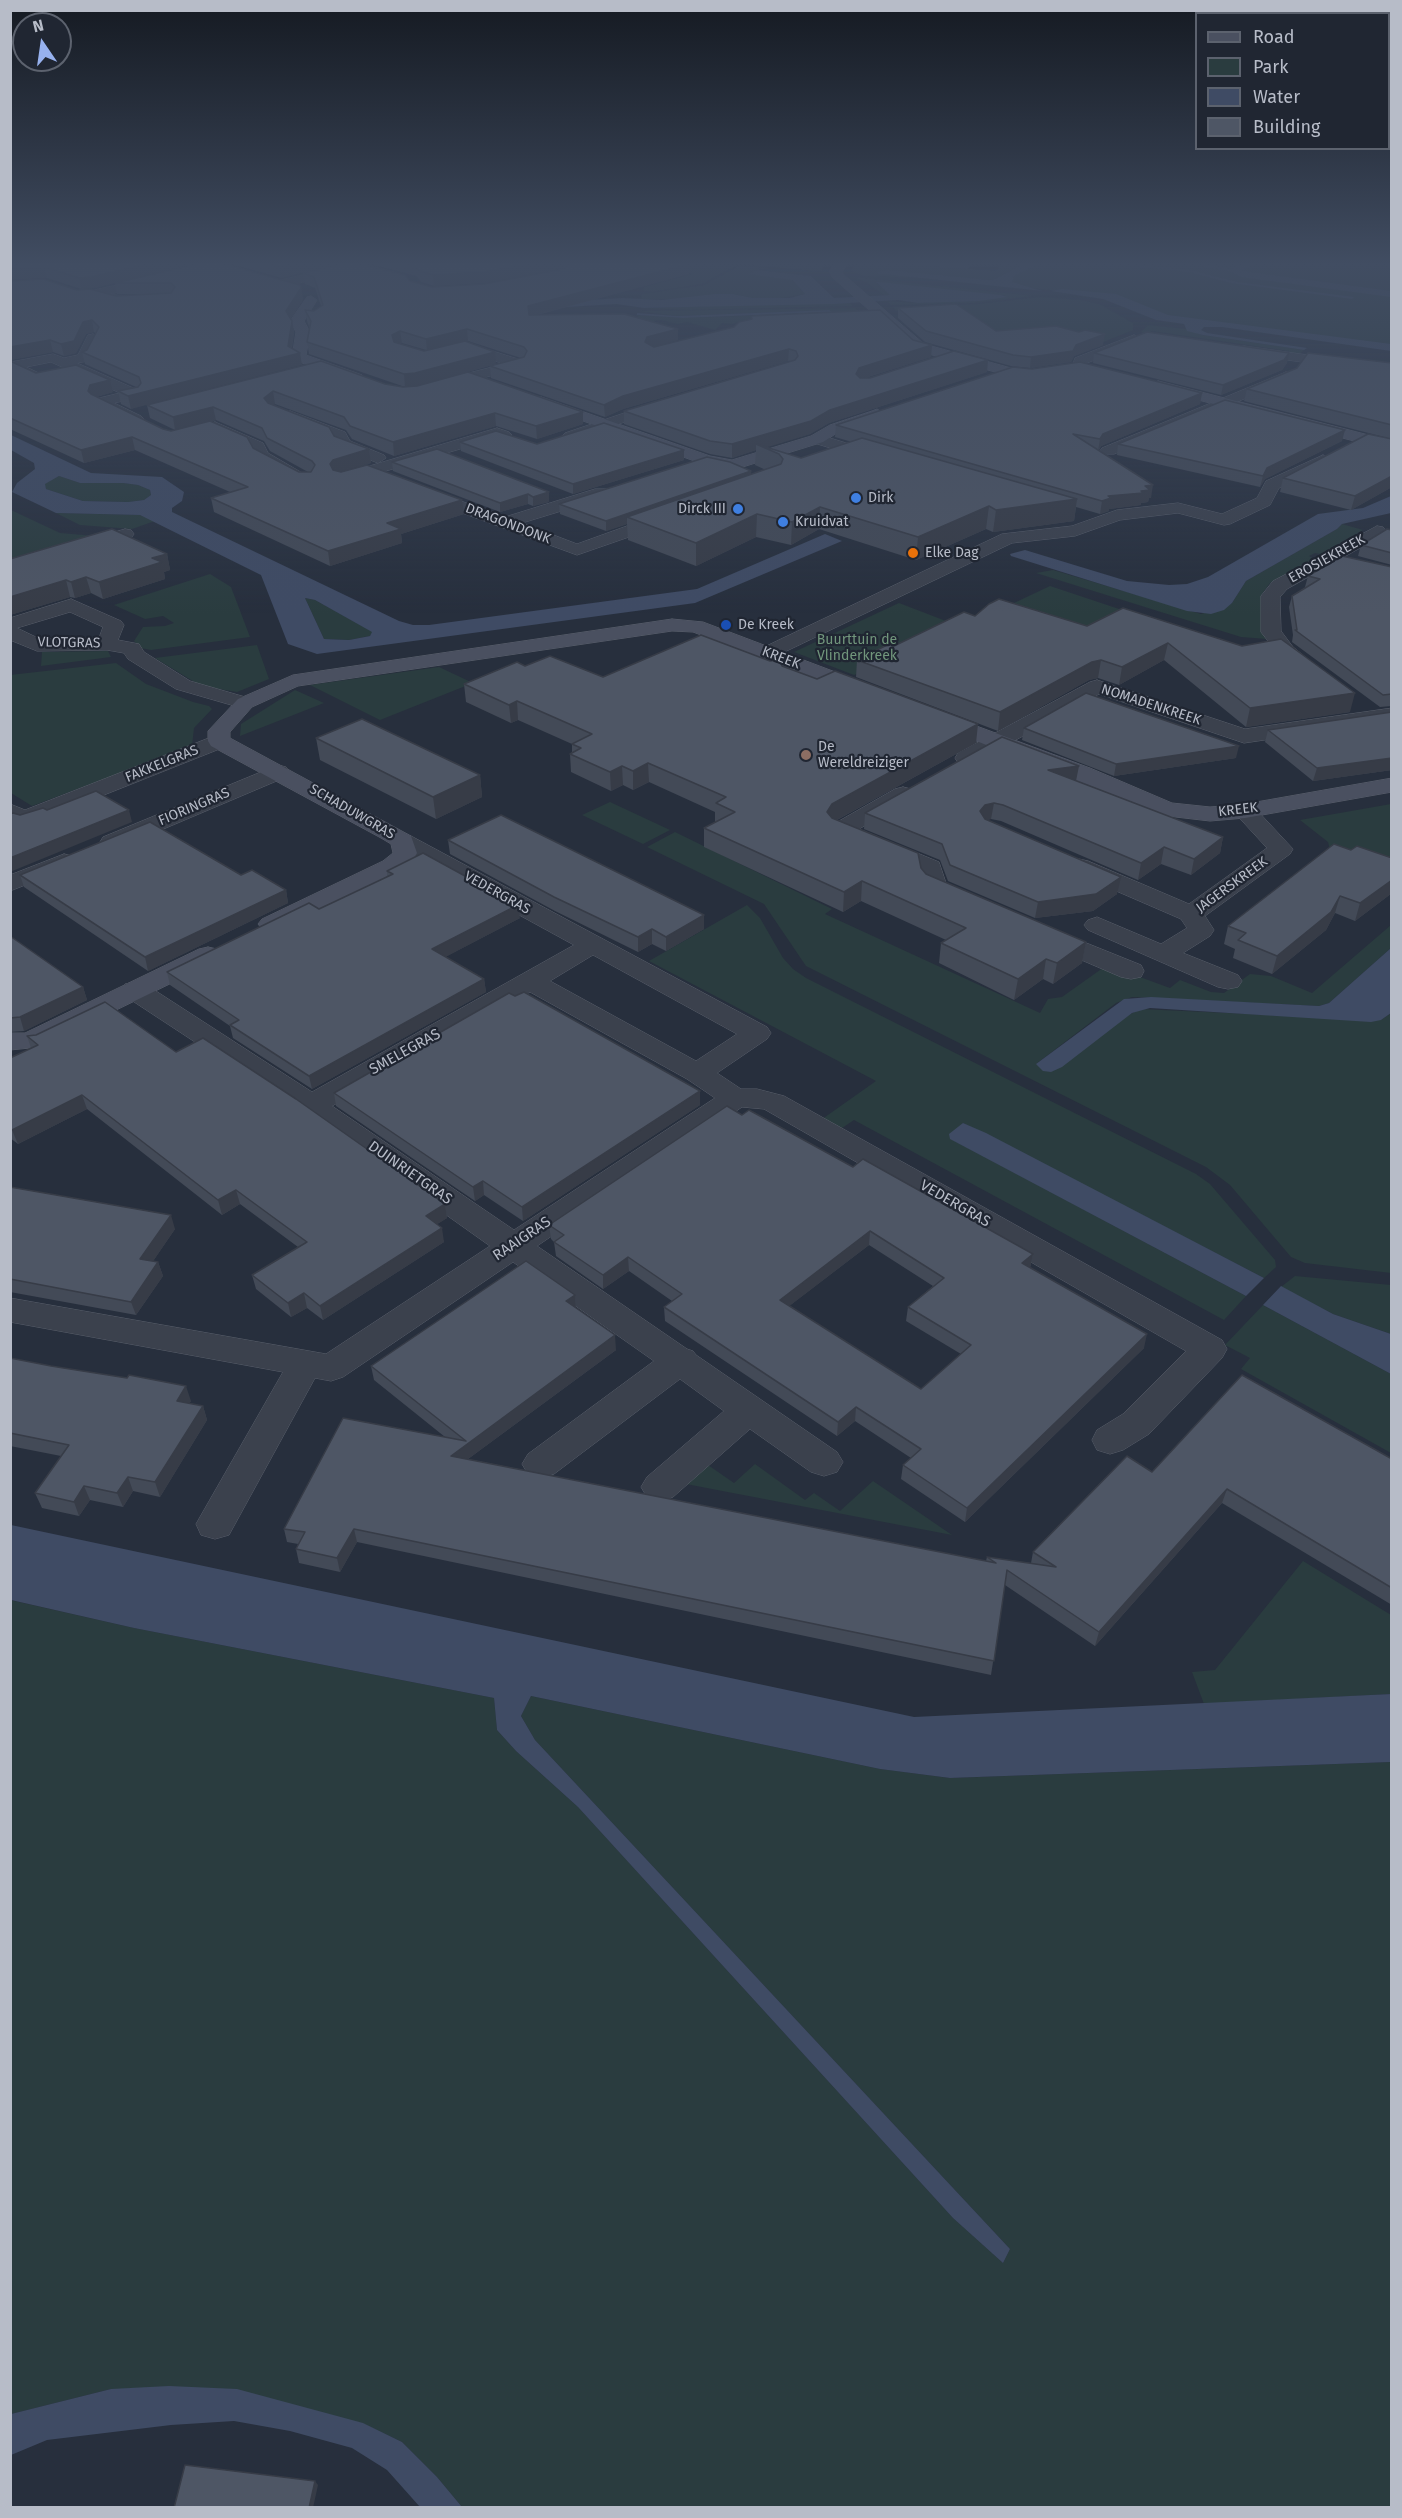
<!DOCTYPE html>
<html>
<head>
<meta charset="utf-8">
<style>
  body { margin:0 }
  #map { position:relative; width:1402px; height:2518px; overflow:hidden; background:#272f3d; font-family:"Fira Sans",sans-serif }
  canvas { display:block }
  .frame { position:absolute; inset:0; border:12px solid #b7bcc8; pointer-events:none }
  .legend { position:absolute; left:1195px; top:12px; width:195px; height:138px; box-sizing:border-box; background:#202632; border:2px solid #5c626e; margin:0; padding:8px 10px; list-style:none; font-size:18px; color:#b7bcc8 }
  .legend li { display:flex; align-items:center; gap:12px; height:30px }
  .legend b { width:30px; border:2px solid #5c626e }
  .north { position:absolute; left:12px; top:12px; width:60px; height:60px; box-sizing:border-box; background:#202632; border:2px solid #5c626e; border-radius:50%; rotate:347deg; font-size:16px; font-weight:700; line-height:24px; text-align:center; color:#b7bcc8 }
  .north::after { content:''; display:block; margin:auto; width:21px; height:27px; background:#97b1ee; clip-path:polygon(50% 0,100% 100%,50% 72%,0 100%) }
</style>
</head>
<body>
<div id="map">
<canvas width="1402" height="2518"></canvas>
<div class="frame"></div>
<ul class="legend">
<li><b style="height:8px;background:#4a5060"></b>Road</li>
<li><b style="height:16px;background:#2a3c3f"></b>Park</li>
<li><b style="height:16px;background:#3f4b64"></b>Water</li>
<li><b style="height:16px;background:#4e5665"></b>Building</li>
</ul>
<div class="north">N</div>
</div>
<script>
const context = document.querySelector('canvas').getContext('2d');
context.lineJoin = 'round';
function fill(path, color) {
  context.fillStyle = color;
  context.fill(path, 'evenodd');
}
function shape(rows) {
  const path = new Path2D();
  for (const r of rows) {
    path.moveTo(r[0], r[1]);
    for (let i = 2; i < r.length; i += 2) path.lineTo(r[i], r[i + 1]);
  }
  return path;
}
function stroke(path, color, width, dash) {
  context.strokeStyle = color;
  context.lineWidth = width;
  context.lineCap = dash ? 'butt' : 'round';
  context.setLineDash(dash || []);
  context.stroke(path);
}
function label(font, color, halo, rows, align = 'center') {
  context.font = font + ' "Fira Sans",sans-serif';
  context.lineWidth = 4.5;
  context.setLineDash([]);
  context.textBaseline = 'middle';
  context.strokeStyle = halo;
  context.fillStyle = color;
  for (const [text, x, y, turn = 0] of rows) {
    context.save();
    context.translate(x, y);
    context.rotate((+turn || 0) * Math.PI / 180);
    context.textAlign = isNaN(turn) ? turn : align;
    if (halo) context.strokeText(text, 0, 0);
    context.fillText(text, 0, 0);
    context.restore();
  }
}
fill(shape([
  [641,262,709,262,735,266,702,284,651,292,643,291,644,287,692,274],
  [725,262,769,262,769,265,789,265,793,262,827,262,822,268,823,272],
  [857,262,905,262,904,264,996,271,1003,262,1027,262,995,279,988,280,863,276,851,271],
  [1036,262,1391,262,1391,346,1169,316,1093,294,1007,286,1011,277],
  [739,266,768,268,758,270,792,280,805,294,781,298,753,298,733,294,681,299,641,299,642,294,704,285],
  [854,277,1025,295,1031,296,976,303,891,305,886,301,918,303,1006,296,877,283,891,295,885,296,867,283],
  [1041,297,1081,300,1099,304,1133,323,1133,330,1101,343,1017,345,943,308,896,311,893,307,978,304],
  [849,302,853,306,691,310,638,308],
  [855,308,868,317,748,319,732,324,722,323,715,330,687,322,678,324,661,320,654,321,657,323,642,323,637,315,683,318,829,313,829,310,677,316,637,311],
  [1148,325,1186,329,1203,335,1304,350,1297,356,1286,354,1289,351,1152,331,1147,334,1141,332],
  [59,476,80,483,123,483,138,485,150,490,151,495,144,500,128,502,83,501,46,489,44,484],
  [11,510,60,533,107,537,11,566],
  [56,513,140,515,155,521,132,529,80,525],
  [1342,524,1363,530,1321,554,1315,553,1309,556,1314,559,1270,583,1262,594,1263,632,1267,639,1241,637,1036,573,1053,570,1201,614,1232,603,1246,581,1337,529],
  [210,574,231,587,250,637,151,650,141,648,134,641,143,627,165,626,174,623,163,616,145,619,114,605],
  [1050,586,1137,615,1057,661,978,620],
  [305,598,315,600,373,632,370,636,349,640,324,639],
  [899,603,959,626,854,675,794,652],
  [257,645,269,679,237,692,201,686,155,658],
  [108,651,111,657,41,666,42,652],
  [116,663,146,684,193,702,209,706,212,709,194,728,192,746,32,806,11,793,10,675],
  [439,667,473,683,380,720,310,685],
  [295,690,324,703,240,736,241,724],
  [610,802,670,830,643,844,582,815],
  [1391,804,1391,877,1331,854,1328,842,1300,820],
  [675,832,832,909,825,914,1040,1013,1048,999,1062,997,1107,965,1170,988,1180,980,1211,992,1224,993,1250,974,1271,976,1312,993,1391,925,1391,948,1329,1003,1319,1006,1132,997,1116,1003,1036,1064,1140,1009,1381,1020,1391,1013,1391,1273,1305,1263,1291,1257,1230,1185,1206,1167,806,966,764,904,647,847],
  [747,905,760,918,783,958,793,969,806,978,1196,1174,1210,1184,1275,1260,1276,1267,1264,1278,963,1123,951,1139,1246,1296,1224,1320,854,1120,836,1132,818,1122,876,1081,649,961],
  [1295,1276,1391,1285,1391,1334,1333,1314,1281,1287],
  [1263,1305,1391,1374,1391,1453,1241,1369,1250,1358,1225,1345],
  [755,1464,805,1500,814,1493,840,1511,873,1481,952,1535,686,1484,708,1465,734,1483],
  [1303,1561,1391,1615,1391,1694,1204,1704,1192,1672,1215,1670],
  [10,1600,134,1628,494,1698,497,1730,516,1751,578,1807,953,2218,1003,2263,1010,2249,535,1740,521,1716,531,1696,880,1769,950,1778,1391,1762,1391,2507,462,2507,437,2477,402,2442,362,2423,111,2389,11,2414]
]), '#2a3c3f');
fill(shape([
  [1027,262,1042,262,1014,276,1012,282,1042,291,874,273,887,270,988,280,995,279],
  [1100,262,1190,270,1237,282,1354,297,1352,299,1231,283,1189,272],
  [1195,262,1216,262,1206,264,1230,269,1248,262,1257,262,1242,271,1391,291,1391,297,1241,277,1230,271,1205,267],
  [758,270,811,276,834,298,890,295,876,282,879,282,1001,295,1007,297,979,301,918,303,898,300,834,304,688,307,644,308,616,304,437,315,422,309,623,298,662,300,715,294,733,294,753,298,790,298,805,294,792,280,748,274],
  [1062,289,1116,294,1168,315,1391,344,1391,351,1222,327,1204,327,1201,330,1207,333,1307,348,1304,350,1203,335,1187,331,1184,324,1156,320,1103,299,1050,291],
  [829,310,832,312,683,318,637,315,637,313,677,316],
  [11,435,91,473,162,477,184,492,182,501,172,508,172,512,399,621,413,625,429,625,697,589,825,534,842,541,695,603,317,654,288,644,261,575,140,515,56,513,12,492,17,483,35,469,34,463,11,450],
  [59,476,80,483,123,483,138,485,150,490,151,495,144,500,128,502,83,501,46,489,45,484],
  [305,598,315,600,372,632,370,636,349,640,324,639],
  [1391,496,1391,513,1342,524,1337,529,1246,581,1232,603,1224,610,1211,614,1187,611,1011,556,1010,554,1025,550,1127,581,1169,585,1187,584,1208,577,1318,514,1363,508],
  [1391,948,1391,1013,1381,1020,1371,1022,1150,1008,1132,1013,1062,1067,1051,1072,1043,1071,1036,1064,1124,999,1151,997,1319,1006,1329,1003],
  [963,1123,986,1133,1264,1278,1246,1296,950,1139,949,1134],
  [1281,1286,1333,1314,1391,1334,1391,1374,1263,1305],
  [11,1525,914,1717,1391,1694,1391,1762,950,1778,880,1769,531,1696,521,1716,535,1740,1010,2249,1003,2263,953,2218,578,1807,516,1751,497,1730,494,1698,134,1628,11,1600],
  [169,2386,237,2389,363,2423,402,2442,437,2477,462,2507,420,2507,387,2470,352,2448,290,2431,234,2421,171,2425,47,2440,11,2455,11,2414,111,2389]
]), '#3f4b64');
const street = shape([
  [334,262,353,262,394,272,396,275,390,279,354,269,280,288,274,284,276,281,342,266,334,262],
  [159,276,165,280,163,283,109,294,135,298,137,301,131,305,114,304,90,297,88,294,94,290,159,276],
  [93,334,100,338,90,358,88,361,77,363,140,391,142,394,140,397,114,403,141,416,144,419,141,422,131,422,93,402,95,399,120,393,51,362,26,367,41,374,52,374,54,377,52,380,39,383,10,371,11,362,53,354,64,358,78,355,88,335,93,334],
  [1134,335,1141,339,1139,342,1087,363,1084,370,1074,370,1072,367,1075,358,1134,335],
  [467,343,524,361,526,364,524,367,475,380,465,380,463,377,465,374,504,364,466,351,452,354,445,350,447,347,467,343],
  [1244,346,1392,367,1392,375,1239,353,1237,350,1239,347,1244,346],
  [1286,372,1291,373,1293,376,1291,379,1114,454,1102,454,1100,451,1102,448,1286,372],
  [666,399,673,403,671,406,575,439,570,441,562,436,565,433,666,399],
  [290,411,345,432,350,441,384,455,386,458,378,463,337,447,333,438,285,419,282,416,290,411],
  [215,422,263,443,268,453,304,474,302,477,290,477,256,459,251,449,213,432,205,431,202,428,205,425,215,422],
  [497,428,509,432,512,435,509,438,497,438,342,484,334,479,336,476,497,428],
  [817,434,888,456,890,459,882,464,811,442,809,439,817,434],
  [1323,455,1331,460,1329,463,1279,488,1270,505,1230,524,1224,525,1178,513,1120,520,1075,536,1012,543,774,657,767,659,760,657,757,653,760,649,1002,534,1072,526,1117,510,1178,503,1222,514,1257,498,1266,481,1323,455],
  [422,487,505,517,595,489,607,489,609,493,607,497,522,523,577,544,663,513,669,512,675,513,678,517,675,521,577,555,416,496,414,492,416,488,422,487],
  [1377,526,1383,527,1386,531,1383,535,1287,589,1280,597,1281,631,1293,647,1320,669,1317,673,1310,675,1303,673,1279,655,1261,632,1261,596,1273,581,1377,526],
  [125,529,131,530,134,534,131,538,10,574,10,563,125,529],
  [71,599,121,621,124,625,118,640,139,644,144,652,190,681,252,699,256,703,252,707,245,709,176,689,128,659,124,653,107,650,37,651,10,640,10,618,71,599],
  [70,612,103,627,99,638,40,639,17,628,70,612],
  [1097,680,1245,729,1392,708,1392,721,1244,743,1099,694,974,763,966,765,958,763,955,758,958,753,1090,682,1097,680],
  [219,734,227,736,230,741,227,746,31,824,23,826,10,821,10,804,25,810,219,734],
  [278,765,286,767,289,772,286,777,121,847,112,849,103,847,100,842,103,837,278,765],
  [903,787,911,789,915,794,911,799,859,829,939,862,946,883,975,896,979,901,975,906,966,909,957,906,925,892,921,887,918,871,832,835,828,830,832,825,895,789,903,787],
  [1245,804,1253,806,1293,849,1290,854,1205,916,1214,930,1210,936,1183,953,1238,975,1242,981,1238,987,1228,989,1218,987,1088,930,1084,925,1088,920,1097,917,1161,944,1187,928,1181,919,1070,871,1067,866,1070,861,1079,859,1088,861,1189,904,1267,848,1233,811,1237,806,1245,804],
  [402,834,411,836,767,1027,771,1033,767,1039,717,1073,741,1089,757,1089,784,1096,1222,1340,1227,1349,1222,1358,1149,1434,1123,1450,1110,1454,1097,1450,1092,1440,1097,1430,1123,1414,1186,1351,764,1109,742,1107,537,1246,687,1349,693,1351,696,1355,837,1452,843,1462,837,1472,824,1476,811,1472,750,1429,673,1497,660,1502,647,1497,641,1487,647,1477,724,1411,680,1379,554,1474,541,1478,528,1474,522,1464,528,1454,654,1361,513,1262,343,1377,331,1381,315,1378,229,1535,215,1539,201,1535,196,1524,283,1372,10,1322,10,1298,326,1354,490,1246,300,1111,125,996,121,990,125,984,135,982,145,984,312,1092,574,945,393,846,390,841,393,836,402,834],
  [593,955,737,1034,696,1061,550,981,593,955],
  [530,992,687,1079,715,1098,514,1230,332,1106,530,992],
  [64,854,73,856,76,861,73,866,10,891,10,875,64,854],
  [1044,926,1141,965,1144,971,1141,977,1131,979,1121,977,1035,940,1031,934,1035,928,1044,926]
]);
const secondary = shape([
  [836,262,848,262,842,273,924,344,1011,368,1030,370,1046,368,1053,372,1051,375,1030,378,1010,376,914,350,832,277,829,271,836,262],
  [311,296,317,300,304,321,310,332,306,355,362,375,364,378,362,381,352,381,294,360,292,357,296,332,290,321,307,297,311,296],
  [1158,381,1392,441,1392,451,1153,388,1151,385,1158,381],
  [541,397,710,456,732,460,811,436,830,425,872,411,877,409,885,414,882,417,840,431,823,442,733,470,700,463,536,404,534,401,541,397],
  [672,619,703,622,875,687,878,691,875,695,868,697,861,695,693,632,672,631,298,686,252,707,230,732,230,738,411,836,417,853,410,865,401,871,280,929,271,932,262,929,258,924,262,919,383,861,393,853,391,844,381,838,211,746,208,741,208,731,238,699,293,675,672,619],
  [936,711,1090,768,1172,803,1210,807,1245,804,1392,778,1392,792,1245,818,1210,821,1167,816,928,722,925,717,928,712,936,711],
  [208,947,217,949,221,955,217,961,40,1047,10,1050,10,1033,25,1033,199,949,208,947]
]);
stroke(street, '#595f6b', 1);
stroke(secondary, '#595f6b', 1);
fill(street, '#3b414d');
fill(secondary, '#4a5060');
fill(shape([
  [10,262,197,262,196,263,94,288,81,289,47,278],
  [206,262,301,288,303,300,291,318,292,321,294,332,292,348,131,409,121,404,118,391,136,387,85,364,82,352,87,350,96,334,94,332,86,334,76,353,64,356,53,352,10,360,10,281,116,296,154,294,117,294,115,283],
  [225,262,334,262,335,265,281,278],
  [364,262,681,262,689,274,537,315,678,340,654,347,734,327,751,319,751,316,913,340,932,345,931,357,865,378,987,372,829,423,810,434,766,447,801,458,852,442,835,437,836,425,1202,393,1200,404,1101,446,1099,450,1151,498,1149,498,1148,502,1141,503,1141,505,1109,509,1109,511,1100,514,1076,507,1074,521,993,532,986,529,916,560,819,529,791,545,756,537,696,566,628,540,627,524,606,531,560,514,559,504,751,471,751,475,766,470,755,465,756,450,732,458,710,454,624,424,624,411,790,361,788,361,623,409,605,417,491,378,490,366,521,358,468,341,465,341,496,364,417,386,583,412,583,424,537,439,496,426,394,456,352,439,346,430,275,404,273,405,334,436,369,449,371,463,340,472,464,514,401,534,402,543,330,566,214,512,211,498,230,492,135,450,84,463,10,429,10,361,36,373,113,392,96,397,163,429,253,448,299,472,308,472,270,451,264,441,216,420,175,430,150,418,147,405,321,361,385,384,405,387,309,354,307,342,309,327,307,321,305,310,314,311,321,306,315,288,305,284,303,273,410,281,432,287,484,284,563,269,564,268,485,283,434,286,421,282,416,276],
  [402,343,426,350,424,351,400,344],
  [905,262,990,262,989,263,973,262,967,269,905,264],
  [898,308,996,331,1103,345,1074,356,1071,362,1030,368,1011,366,925,342,898,318],
  [1094,353,1287,363,1282,370,1221,395,1093,363],
  [1392,363,1392,439,1244,401,1247,389],
  [1392,439,1392,487,1351,510,1280,492,1283,478],
  [1342,441,1265,479,1260,487,1117,455,1118,444],
  [460,442,537,444,684,460,573,494,461,451],
  [392,462,549,492,549,502,533,506,528,504,500,512,393,471],
  [1392,530,1392,565,1358,556,1361,545],
  [167,554,170,570,164,572,165,579,103,599,91,593,75,598,70,597,10,615,10,559],
  [1392,567,1392,706,1380,707,1292,642,1293,635,1289,607,1292,596,1306,587,1305,587,1308,576],
  [1123,608,1350,712,1246,727,1164,660,1119,685,1098,678,1089,680,998,731,856,677,857,660,975,616,1087,626],
  [525,666,603,677,782,666,976,743,837,820,921,868,926,874,1086,942,1082,963,1053,984,1043,979,1014,1000,939,963,941,943,946,940,861,901,843,912,704,847,704,828,715,822,715,812,649,782,633,790,623,785,611,791,571,772,570,754,572,752,572,744,518,720,511,723,466,702,464,684],
  [1392,712,1392,770,1313,781,1265,742,1268,730],
  [1024,728,1236,758,1114,776,1022,740],
  [316,738,480,775,482,797,436,819,320,760],
  [1076,781,1223,837,1220,853,1191,875,1161,864,1138,880,1001,821,991,819,987,820,1117,894,1093,911,1035,918,948,881,940,860,864,829,865,813],
  [448,840,704,915,704,929,666,951,652,944,638,952,555,911,450,854],
  [1351,850,1392,858,1392,893,1355,921,1335,913,1326,930,1272,974,1233,958,1235,949,1224,944,1228,926],
  [387,871,520,918,445,957,484,979,486,992,312,1089,233,1038,230,1026,170,985,167,972,336,901,387,877],
  [20,875,286,890,288,903,148,971,24,887],
  [10,936,83,987,87,1000,24,1031,10,1032],
  [27,1036,176,1052,445,1204,447,1218,437,1224,444,1242,323,1320,307,1308,291,1317,256,1289,252,1275,298,1247,240,1204,222,1215,87,1109,18,1144,10,1138,10,1058,31,1048],
  [334,1093,700,1105,523,1221,484,1195,475,1201,336,1106],
  [742,1115,853,1167,1033,1254,1030,1268,1144,1348,965,1522,901,1479,903,1465,911,1458,855,1421,837,1436,665,1321,664,1307,672,1301,629,1271,603,1289,556,1256,554,1242,551,1239,549,1225],
  [869,1245,933,1286,908,1307,906,1321,961,1354,921,1389,789,1306],
  [10,1187,175,1229,153,1261,158,1262,163,1276,136,1315,10,1292],
  [575,1295,576,1308,616,1350,468,1459,986,1561,987,1557,1031,1563,1033,1552,1152,1472,1392,1459,1392,1605,1222,1503,1095,1646,1005,1585,991,1675,357,1542,340,1572,299,1563,296,1549,298,1544,287,1542,284,1529,445,1437,374,1380,371,1366],
  [10,1358,51,1366,191,1401,189,1403,203,1406,207,1420,160,1497,133,1491,123,1507,90,1500,79,1516,42,1508,35,1493,61,1456,10,1446]
]), '#434a57');
fill(shape([
  [10,262,34,262,10,267],
  [155,262,197,262,196,263,94,288,81,289,79,278],
  [301,262,334,262,335,265,281,278,279,267],
  [539,262,564,262,564,268,485,283,434,286,433,275],
  [968,262,973,262,967,269],
  [689,264,689,274,528,317,528,306],
  [44,267,47,278,10,280,10,269],
  [301,288,303,300,288,322,286,311],
  [92,320,94,332,86,334,76,353,64,356,61,344,83,322],
  [292,321,294,332,290,356,300,353,302,365,131,409,128,396,288,346],
  [467,329,468,341,427,351,426,339],
  [678,329,678,340,647,349,645,342,647,337],
  [400,331,402,343,393,347,392,335],
  [1105,334,1103,345,1074,356,1071,362,1030,368,1031,357,1076,345],
  [50,340,53,352,10,360,10,347],
  [932,345,931,357,858,380,856,374,859,368],
  [789,349,788,361,623,409,605,417,604,405,623,396],
  [495,352,496,364,417,386,405,387,404,374],
  [1289,353,1287,363,1282,370,1221,395,1223,385],
  [988,360,987,372,829,423,810,434,765,448,756,444,756,450,732,458,732,444,830,410],
  [110,380,113,392,93,398,88,391,90,385],
  [273,391,275,404,266,411,264,398],
  [1202,393,1200,404,1101,446,1098,451,1100,439,1103,434],
  [213,407,216,420,175,430,173,417],
  [583,412,583,424,537,439,536,426],
  [495,413,496,426,394,456,393,442],
  [1345,430,1342,441,1265,479,1260,487,1263,476,1267,468],
  [132,437,135,450,84,463,81,450],
  [369,449,371,463,335,474,330,464,333,460],
  [684,450,684,460,573,494,573,484],
  [751,471,751,481,627,517,627,524,606,531,606,521],
  [1392,476,1392,487,1351,510,1355,496],
  [1153,485,1151,498,1149,498,1148,502,1141,503,1141,505,1109,509,1109,511,1100,514,1102,501,1108,496,1145,486],
  [549,492,549,502,533,506,533,497],
  [528,494,528,504,500,512,500,503],
  [1077,499,1074,521,993,532,996,510],
  [462,500,464,514,401,534,402,543,330,566,328,551,387,523],
  [989,506,986,529,916,560,918,537],
  [820,507,819,529,791,545,792,522],
  [757,514,756,537,696,566,696,543],
  [167,554,170,570,164,572,165,579,103,599,99,582,152,558],
  [86,577,91,593,75,598,71,582],
  [66,580,70,597,10,615,10,597],
  [1168,643,1164,660,1119,685,1122,667],
  [1101,660,1098,678,1089,680,998,731,1000,712,1092,662],
  [1355,693,1350,712,1246,727,1250,708],
  [517,701,518,720,511,723,509,705],
  [978,724,976,743,831,823,827,812,832,804],
  [1239,746,1236,758,1114,776,1116,764],
  [1392,758,1392,770,1313,781,1317,768],
  [648,763,649,782,633,790,633,771],
  [622,766,623,785,611,791,610,772],
  [1079,766,1076,781,1048,770],
  [480,775,482,797,436,819,433,797],
  [994,803,991,819,983,821,980,811,985,805],
  [129,810,132,822,10,872,10,858],
  [1223,837,1220,853,1191,875,1194,859],
  [1164,847,1161,864,1138,880,1141,863],
  [1121,877,1117,894,1093,911,1035,918,1038,902],
  [1392,880,1392,893,1355,921,1360,903],
  [862,881,861,901,843,912,844,892],
  [286,890,288,903,148,971,145,957],
  [1340,896,1335,913,1326,930,1272,974,1277,956],
  [518,905,520,918,434,963,432,949],
  [704,915,704,929,666,951,666,937],
  [652,929,652,944,638,952,638,937],
  [1086,942,1082,963,1053,984,1057,963],
  [1046,959,1043,979,1014,1000,1018,979],
  [484,979,486,992,312,1089,309,1076],
  [83,987,87,1000,24,1031,20,1017],
  [700,1091,700,1105,523,1221,522,1207],
  [82,1095,87,1109,18,1144,12,1130],
  [483,1181,484,1195,475,1201,473,1187],
  [236,1190,240,1204,222,1215,218,1200],
  [445,1204,447,1218,428,1230,426,1216],
  [171,1215,175,1229,145,1273,140,1259],
  [442,1228,444,1242,323,1320,320,1306],
  [870,1231,869,1245,779,1314,780,1300],
  [1033,1254,1030,1268,1022,1263],
  [628,1257,629,1271,603,1289,603,1275],
  [158,1262,163,1276,136,1315,131,1302],
  [304,1293,307,1308,291,1317,288,1303],
  [575,1295,576,1309,566,1301],
  [1147,1334,1144,1348,965,1522,967,1508],
  [615,1335,616,1350,453,1470,451,1456],
  [186,1386,191,1401,181,1415,177,1401],
  [203,1406,207,1420,160,1497,155,1482],
  [856,1407,855,1421,837,1436,838,1422],
  [128,1477,133,1491,123,1507,117,1493],
  [84,1486,90,1500,79,1516,74,1502],
  [1227,1489,1222,1503,1095,1646,1099,1632],
  [354,1529,357,1542,340,1572,337,1558],
  [315,2481,318,2485,313,2508,309,2508]
]), '#373c47');
const building = shape([
  [34,262,155,262,91,277,79,278,44,267,10,269,10,266,34,262],
  [206,262,217,262,300,285,301,288,286,311,292,321,288,346,300,353,128,396,118,391,138,387,141,383,139,377,82,352,87,350,99,327,92,320,83,322,74,341,61,344,50,340,10,347,10,281,43,279,77,290,90,289,116,296,171,293,175,287,171,283,115,283,206,262],
  [262,262,301,262,279,267,262,262],
  [352,262,405,275,410,281,432,287,484,284,563,269,571,264,568,262,681,262,689,264,528,306,529,315,624,314,678,329,647,337,645,342,654,347,734,327,739,322,752,319,751,316,880,310,913,340,932,345,859,368,856,374,860,378,870,378,954,351,988,360,830,410,811,421,732,444,710,441,624,411,795,360,798,356,796,351,789,349,623,396,604,405,490,366,524,357,527,351,524,347,467,329,426,339,400,331,392,335,394,342,424,351,465,341,495,352,415,373,404,374,307,342,311,321,305,310,314,311,323,305,314,277,303,273,352,262],
  [403,262,539,262,484,272,433,275,420,271,414,265,403,262],
  [956,304,996,331,1056,326,1079,332,1085,330,1105,334,1076,345,1073,351,1031,357,1013,355,926,331,898,308,956,304],
  [1147,332,1289,353,1284,360,1223,385,1094,353,1147,332],
  [1308,353,1392,363,1392,425,1247,389,1297,368,1308,353],
  [10,361,36,373,76,365,110,380,90,385,88,391,91,394,163,429,171,431,210,421,247,437,253,448,299,472,311,472,315,465,312,461,267,438,262,428,213,407,173,417,147,405,321,361,385,384,403,387,417,386,468,372,583,412,536,426,495,413,393,442,350,426,344,417,273,391,264,398,268,403,329,427,334,436,369,449,333,460,330,464,333,470,341,472,367,465,462,500,387,523,401,529,328,551,211,498,248,487,132,437,81,450,10,418,10,361],
  [1080,362,1202,393,1103,434,1100,439,1073,434,1153,485,1145,486,1150,490,1141,491,1143,493,1108,496,1111,498,1102,501,836,425,1013,367,1032,369,1080,362],
  [1225,400,1345,430,1267,468,1263,476,1118,444,1225,400],
  [604,423,684,450,573,484,460,442,496,431,537,444,604,423],
  [1368,434,1392,439,1392,476,1355,496,1283,478,1368,434],
  [862,438,1077,499,996,510,989,506,918,537,820,507,792,522,757,514,696,543,627,517,781,464,783,459,779,454,756,444,801,458,862,438],
  [437,449,549,492,533,497,528,494,500,503,392,462,437,449],
  [707,457,730,462,751,471,606,521,559,504,707,457],
  [112,529,167,554,152,558,162,562,99,582,86,577,71,582,66,580,10,597,10,559,112,529],
  [1387,529,1392,530,1392,553,1361,545,1387,529],
  [1342,556,1392,567,1392,694,1383,695,1295,630,1297,630,1292,596,1320,579,1308,576,1342,556],
  [999,599,1087,626,1123,608,1242,646,1281,639,1355,693,1250,708,1168,643,1122,667,1101,660,1092,662,1000,712,857,660,889,644,894,646,964,612,975,616,989,604,999,599],
  [701,635,770,661,779,660,782,666,817,679,835,671,978,724,832,804,827,812,832,818,918,853,921,868,926,874,1086,942,1057,963,1046,959,1018,979,941,943,966,928,862,881,844,892,704,828,735,812,716,803,726,797,648,763,633,771,622,766,610,772,570,754,581,748,572,744,592,734,517,701,509,705,464,684,517,662,525,666,550,656,603,677,701,635],
  [1086,693,1239,746,1116,764,1024,728,1086,693],
  [1392,712,1392,758,1317,768,1268,730,1392,712],
  [362,719,480,775,433,797,316,738,362,719],
  [1002,737,1079,766,1048,770,1223,837,1194,859,1164,847,1141,863,1003,805,994,803,985,805,980,811,985,819,1121,877,1096,894,1038,902,950,865,942,844,865,813,1002,737],
  [96,791,129,810,10,858,10,814,13,813,20,815,43,808,47,810,96,791],
  [501,815,704,915,666,937,652,929,638,937,554,897,448,840,501,815],
  [150,822,241,875,252,870,286,890,145,957,20,875,150,822],
  [1334,844,1351,850,1357,846,1392,858,1392,880,1360,903,1340,896,1331,912,1277,956,1238,940,1246,933,1228,926,1334,844],
  [423,853,518,905,432,949,484,979,309,1076,230,1025,239,1020,167,972,309,903,319,909,336,901,393,874,387,871,423,853],
  [10,936,83,987,20,1017,10,1018,10,936],
  [524,992,700,1091,522,1207,483,1181,473,1187,334,1093,509,993,515,996,524,992],
  [105,1002,176,1052,203,1038,296,1099,445,1204,426,1216,442,1228,320,1306,304,1293,288,1303,252,1275,307,1242,236,1190,218,1200,82,1095,12,1130,10,1128,10,1058,38,1045,27,1036,36,1035,105,1002],
  [727,1106,742,1115,749,1110,853,1167,863,1159,1033,1254,1022,1263,1147,1334,967,1508,903,1465,921,1449,856,1407,838,1422,664,1307,682,1294,628,1257,603,1275,554,1242,564,1235,549,1225,727,1106],
  [870,1231,944,1278,908,1307,971,1345,921,1389,780,1300,870,1231],
  [10,1187,171,1215,140,1259,158,1262,131,1302,10,1279,10,1187],
  [526,1261,575,1295,566,1301,615,1335,451,1456,996,1563,987,1557,1056,1567,1033,1552,1127,1456,1152,1472,1242,1375,1392,1459,1392,1588,1227,1489,1099,1632,1007,1570,994,1661,354,1529,337,1558,296,1549,305,1532,284,1529,343,1418,466,1441,371,1366,526,1261],
  [10,1358,51,1366,127,1378,129,1375,186,1386,177,1401,203,1406,155,1482,128,1477,117,1493,84,1486,74,1502,35,1493,69,1445,10,1433,10,1358],
  [185,2465,315,2481,309,2508,174,2508,185,2465]
]);
fill(building, '#4e5665');
stroke(building, '#373c47', 1.5);
const sky = context.createLinearGradient(0, 0, 0, 614);
sky.addColorStop(0, '#151a22');
sky.addColorStop(0.43, '#414d62');
sky.addColorStop(1, '#414d6200');
context.fillStyle = sky;
context.fillRect(0, 0, 1402, 614);
for (const [x, y, r, color] of [
  [856,498,6,"#3f7fe0"],
  [738,509,6,"#3f7fe0"],
  [783,522,6,"#3f7fe0"],
  [913,553,6,"#e8710a"],
  [726,625,6,"#1a4fb4"],
  [806,755,6,"#8d6e63"]
]) {
  const dot = new Path2D();
  dot.arc(x, y, r, 0, 2 * Math.PI);
  context.fillStyle = color;
  context.fill(dot);
  stroke(dot, '#202632', 2);
}
label('14px', '#b7bcc8', '#202632', [
  ["Dirk",868,498],
  ["Dirck III",726,509,"right"],
  ["Kruidvat",795,522],
  ["Elke Dag",925,553],
  ["De Kreek",738,625],
  ["De",818,747],
  ["Wereldreiziger",818,763]
], 'left');
label('14px', '#b7bcc8', '#202632', [
  ["DRAGONDONK",508,524,21],
  ["EROSIEKREEK",1327,559,-29],
  ["VLOTGRAS",69,643,1],
  ["KREEK",781,658,21],
  ["NOMADENKREEK",1151,705,18],
  ["FAKKELGRAS",162,764,-22],
  ["FIORINGRAS",194,807,-23],
  ["KREEK",1238,810,-7],
  ["SCHADUWGRAS",352,812,30],
  ["JAGERSKREEK",1232,885,-36],
  ["VEDERGRAS",497,893,29]
]);
label('14px', '#71967c', '#202632', [
  ["Buurttuin de",857,640],
  ["Vlinderkreek",857,656]
]);
label('15px', '#b7bcc8', '#202632', [
  ["SMELEGRAS",405,1052,-29],
  ["DUINRIETGRAS",410,1173,35],
  ["VEDERGRAS",955,1204,30],
  ["RAAIGRAS",522,1239,-34]
]);
</script>
</body>
</html>
